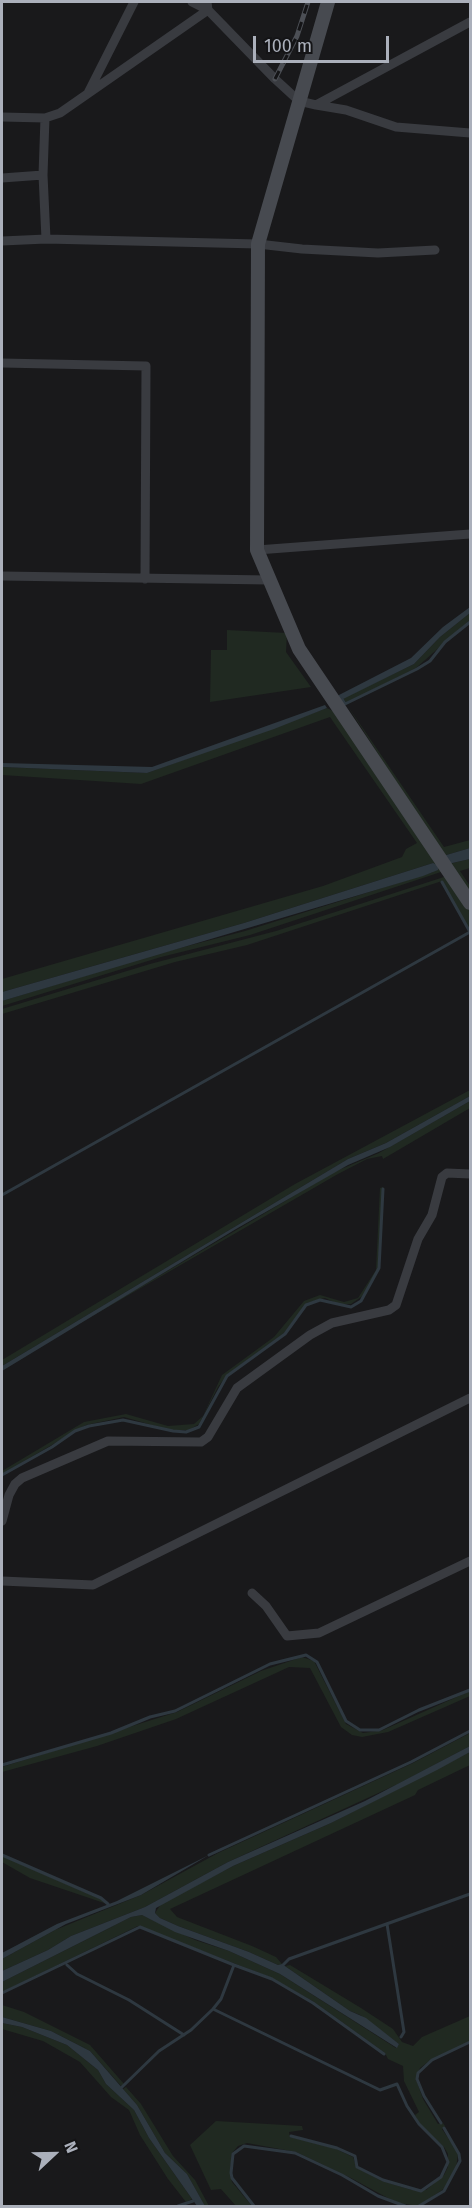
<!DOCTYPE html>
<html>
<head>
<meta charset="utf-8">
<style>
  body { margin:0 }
  #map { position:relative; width:472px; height:2208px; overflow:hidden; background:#19191b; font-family:"Fira Sans",sans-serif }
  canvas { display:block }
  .frame { position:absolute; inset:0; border:3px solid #abb0bb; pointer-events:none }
  .north { position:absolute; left:24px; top:2124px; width:60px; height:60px; -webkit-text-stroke:4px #141416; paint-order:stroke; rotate:68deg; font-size:16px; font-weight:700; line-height:24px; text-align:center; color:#abb0bb }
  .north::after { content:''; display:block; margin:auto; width:21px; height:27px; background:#abb0bb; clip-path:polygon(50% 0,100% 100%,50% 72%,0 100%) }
  .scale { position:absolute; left:253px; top:36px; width:136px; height:27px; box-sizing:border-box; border:3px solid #abb0bb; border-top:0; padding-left:8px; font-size:18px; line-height:21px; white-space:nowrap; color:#abb0bb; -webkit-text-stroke:4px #141416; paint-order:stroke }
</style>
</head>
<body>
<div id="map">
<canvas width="472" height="2208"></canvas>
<div class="frame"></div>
<div class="north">N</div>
<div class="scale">100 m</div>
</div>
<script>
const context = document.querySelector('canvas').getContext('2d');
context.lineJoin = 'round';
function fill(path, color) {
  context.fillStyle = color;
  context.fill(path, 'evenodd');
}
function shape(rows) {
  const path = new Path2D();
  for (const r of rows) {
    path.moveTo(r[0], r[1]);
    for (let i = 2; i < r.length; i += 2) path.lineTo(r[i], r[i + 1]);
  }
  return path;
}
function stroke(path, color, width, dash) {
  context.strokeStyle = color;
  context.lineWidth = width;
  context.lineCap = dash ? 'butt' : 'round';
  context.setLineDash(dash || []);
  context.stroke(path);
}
fill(shape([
  [470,613,470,620,416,668,346,703,343,698,414,664,440,637],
  [227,630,287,633,286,652,311,687,210,702,211,650,227,650],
  [347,705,444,847,470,840,470,848,443,856],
  [327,708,333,711,444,871,250,935,161,957,2,1006,2,1001,153,955,245,931,433,872,433,863,244,923,2,992,2,979,323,886,402,857,406,849,417,843,330,717,141,784,2,775,2,767,147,773],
  [470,859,470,868,460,871,470,886,470,898,448,864],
  [444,877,448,877,470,911,470,930,442,881,247,945,175,962,2,1014,2,1009,150,964,276,931],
  [470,1090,470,1096,386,1143,348,1159,2,1366,2,1360,295,1184],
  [470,1101,470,1108,383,1159,382,1156,367,1159,338,1174,63,1333,334,1172,379,1153],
  [383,1187,378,1269,364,1295,351,1304,338,1304,325,1298,307,1303,284,1333,228,1374,218,1387,199,1424,189,1430,169,1430,124,1417,86,1425,2,1474,2,1471,84,1422,126,1414,168,1426,194,1424,203,1416,222,1375,274,1337,304,1301,320,1295,344,1302,358,1298,376,1270,380,1188],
  [302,1657,314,1661,346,1724,363,1733,383,1730,470,1691,470,1696,388,1732,362,1737,352,1735,341,1727,310,1668,289,1667,176,1719,97,1746,2,1772,2,1767,177,1712,261,1671],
  [470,1733,470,1746,398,1784,228,1862,145,1907,71,1936,48,1950,2,1971,2,1959,55,1930,141,1895,218,1853,413,1763],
  [470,1752,470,1765,418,1790,415,1795,170,1909,177,1917,252,1946,276,1957,282,1964,278,1965,249,1952,178,1926,160,1918,155,1913,161,1904,233,1866,331,1823],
  [2,1856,103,1900,107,1904,30,1878,2,1862],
  [142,1915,195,1940,229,1951,280,1974,396,2048,399,2044,360,2015,350,2011,285,1966,290,1965,361,2008,393,2029,402,2042,413,2046,422,2037,470,2016,470,2041,428,2062,420,2068,416,2079,423,2099,438,2124,443,2123,445,2126,442,2129,458,2153,456,2169,445,2188,419,2206,397,2203,351,2178,296,2152,247,2143,238,2146,232,2153,230,2173,232,2182,252,2206,236,2206,221,2189,211,2190,190,2145,216,2121,302,2126,303,2130,289,2132,290,2137,334,2148,353,2157,357,2168,382,2181,412,2190,426,2190,444,2175,448,2167,448,2154,444,2147,420,2125,415,2115,419,2112,404,2081,403,2066,388,2059,385,2053,314,2002,272,1978,138,1926,2,1992,2,1982,131,1917],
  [2,2005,24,2012,90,2045,124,2084,121,2086,90,2051,51,2031,2,2017],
  [2,2023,22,2027,67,2045,98,2070,106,2084,134,2110,149,2138,192,2199,186,2202,168,2179,140,2135,129,2110,111,2097,80,2062,43,2041,2,2029],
  [126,2087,141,2104,173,2156,195,2180,209,2206,205,2206,187,2174,165,2153,137,2105,123,2089]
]), '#202921');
fill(shape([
  [470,607,470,613,440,637,414,664,337,702,335,699,339,695,411,658,443,627],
  [325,705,327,708,274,729,147,773,2,767,2,763,152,767],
  [470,848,470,859,448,864,443,856],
  [433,863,439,866,438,870,423,876,2,1001,2,992,244,923],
  [470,1096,470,1101,390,1147,348,1165,236,1229,2,1371,2,1366,348,1159,386,1143],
  [470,1746,470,1752,437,1770,331,1823,233,1866,156,1908,155,1913,160,1918,178,1926,249,1952,278,1965,282,1964,350,2011,366,2018,399,2044,397,2048,280,1974,229,1951,175,1932,142,1915,131,1917,2,1982,2,1971,48,1950,71,1936,145,1907,228,1862,365,1801],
  [209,1855,141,1895,66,1924,2,1959,2,1953,57,1924,117,1901],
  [2,2017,51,2031,90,2051,137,2105,165,2153,187,2174,205,2206,197,2206,149,2138,134,2110,106,2084,98,2070,67,2045,22,2027,2,2023]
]), '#2e3840');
stroke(shape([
  [342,699,345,704,417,669,430,661,445,642,470,622],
  [2,1195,470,932,442,882],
  [2,1475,52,1447,75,1431,89,1426,123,1420,173,1431,186,1432,199,1427,227,1376,285,1334,306,1305,320,1300,351,1307,361,1301,379,1268,383,1189],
  [2,1765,111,1733,150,1717,175,1711,270,1664,306,1655,317,1662,346,1721,360,1730,379,1730,419,1710,470,1690],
  [2,1855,101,1898,108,1904],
  [209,1855,411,1762,470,1731],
  [387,1924,404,2032,401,2037],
  [67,1965,77,1974,129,2000,184,2035],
  [283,1965,289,1959,470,1894],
  [2,1993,140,1927,234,1965],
  [213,2009,380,2090,397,2084,407,2106,419,2124,442,2147,448,2162,441,2177,421,2191,383,2180,357,2167,355,2156,337,2148,291,2136],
  [122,2087,159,2051,191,2030,213,2009,221,1999,234,1965,272,1979,313,2003,384,2054],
  [441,2123,424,2096,417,2079,418,2073,432,2060,470,2042],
  [178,2206,193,2201],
  [254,2206,232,2178,231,2173,233,2154,244,2146,295,2153,342,2175,378,2196,405,2206],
  [419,2206,444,2191,460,2161,459,2154,444,2128]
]), '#2e3840', 3);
stroke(shape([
  [192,2,208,10],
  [207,2,208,10,275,79,299,101,316,105,470,22],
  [88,93,134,2],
  [316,105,346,110,396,127,470,133],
  [2,117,45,118,60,113,208,10],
  [45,118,43,175,46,239],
  [2,178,43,175],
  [2,241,46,239,258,244,302,249,378,253,435,250],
  [2,363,146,366,145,579],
  [257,550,470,534],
  [2,576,269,580],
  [2,1521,9,1495,15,1484,22,1478,108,1441,201,1442,208,1437,237,1388,310,1335,332,1323,389,1310,396,1305,418,1239,432,1215,442,1177,447,1173,470,1174],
  [2,1581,93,1585,470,1398],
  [252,1593,266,1606,287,1636,319,1633,470,1561]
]), '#393b40', 9);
stroke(shape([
  [328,2,258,244,257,550,299,649,470,903]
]), '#474a50', 14);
const rail = shape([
  [275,79,297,36,308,2]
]);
stroke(rail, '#4c4f55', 5);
stroke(rail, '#141416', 3, [9]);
</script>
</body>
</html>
